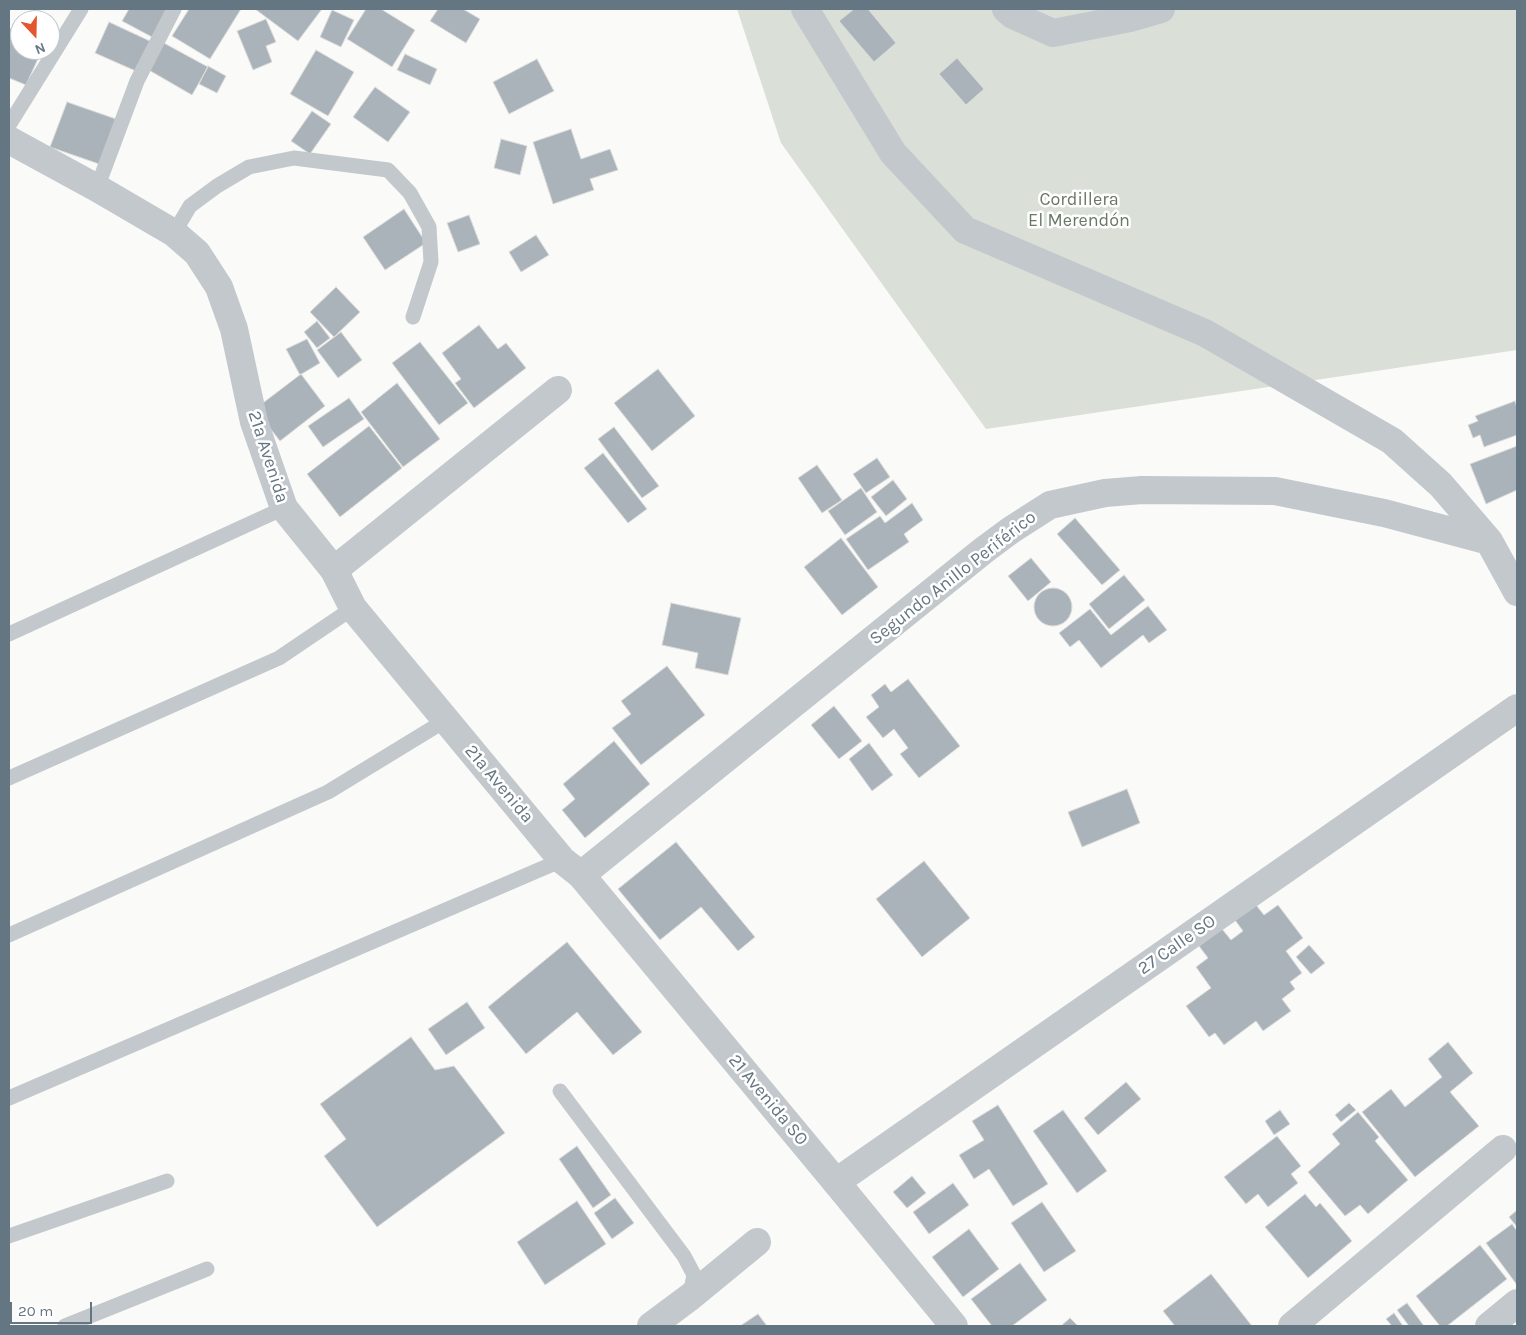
<!DOCTYPE html>
<html>
<head>
<meta charset="utf-8">
<style>
  body { margin:0 }
  #map { position:relative; width:1526px; height:1335px; overflow:hidden; background:#fafaf8; font-family:Karla,sans-serif }
  canvas { display:block }
  .frame { position:absolute; inset:0; border:10px solid #657683; pointer-events:none }
  .north { position:absolute; left:10px; top:10px; width:50px; height:50px; box-sizing:border-box; background:#fff; border:1px solid #c1c8cd; border-radius:50%; rotate:159deg; font-size:14px; font-weight:700; line-height:20px; text-align:center; color:#657683 }
  .north::after { content:''; display:block; margin:auto; width:18px; height:22px; background:#e4572e; clip-path:polygon(50% 0,100% 100%,50% 72%,0 100%) }
  .scale { position:absolute; left:10px; top:1302px; width:82px; height:22px; box-sizing:border-box; border:2px solid #657683; border-top:0; padding-left:6px; font-size:15px; line-height:18px; white-space:nowrap; color:#657683; -webkit-text-stroke:4px #fff; paint-order:stroke }
</style>
</head>
<body>
<div id="map">
<canvas width="1526" height="1335"></canvas>
<div class="frame"></div>
<div class="north">N</div>
<div class="scale">20 m</div>
</div>
<script>
const context = document.querySelector('canvas').getContext('2d');
context.lineJoin = 'round';
function fill(path, color) {
  context.fillStyle = color;
  context.fill(path, 'evenodd');
}
function shape(rows) {
  const path = new Path2D();
  for (const r of rows) {
    if (r.length === 3) {
      path.moveTo(r[0] + r[2], r[1]);
      path.arc(r[0], r[1], r[2], 0, 2 * Math.PI);
      continue;
    }
    path.moveTo(r[0], r[1]);
    for (let i = 2; i < r.length; i += 2) path.lineTo(r[i], r[i + 1]);
  }
  return path;
}
function stroke(path, color, width, dash) {
  context.strokeStyle = color;
  context.lineWidth = width;
  context.lineCap = dash ? 'butt' : 'round';
  context.setLineDash(dash || []);
  context.stroke(path);
}
function label(font, color, halo, rows, align = 'center') {
  context.font = font + ' Karla,sans-serif';
  context.lineWidth = 5;
  context.setLineDash([]);
  context.textBaseline = 'middle';
  context.strokeStyle = halo;
  context.fillStyle = color;
  for (const [text, x, y, turn = 0] of rows) {
    context.save();
    context.translate(x, y);
    context.rotate((+turn || 0) * Math.PI / 180);
    context.textAlign = isNaN(turn) ? turn : align;
    if (halo) context.strokeText(text, 0, 0);
    context.fillText(text, 0, 0);
    context.restore();
  }
}
fill(shape([
  [737,9,1517,9,1517,350,986,429,781,143]
]), '#dadfd7');
const building = shape([
  [129,9,167,9,152,37,122,21,129,9],
  [189,9,241,9,210,59,172,36,189,9],
  [255,9,322,9,298,41,255,9],
  [366,9,381,9,415,30,392,67,347,39,366,9],
  [438,9,463,9,480,19,466,43,430,21,438,9],
  [854,9,868,9,896,43,874,62,839,21,854,9],
  [332,10,354,20,341,47,320,37,332,10],
  [266,19,276,42,266,46,272,62,253,70,237,31,266,19],
  [109,22,152,42,138,72,95,53,109,22],
  [9,28,20,33,20,50,42,50,26,85,9,78,9,28],
  [162,42,208,67,192,95,147,69,162,42],
  [316,50,354,72,328,116,290,94,316,50],
  [405,54,437,69,430,85,397,70,405,54],
  [957,58,984,89,966,105,939,74,957,58],
  [537,59,554,91,509,114,493,82,537,59],
  [208,66,226,76,217,93,199,84,208,66],
  [375,87,410,112,388,142,353,117,375,87],
  [67,102,116,119,99,164,50,147,67,102],
  [312,111,331,124,310,154,291,141,312,111],
  [571,129,581,159,610,149,618,170,590,179,594,190,553,204,533,142,571,129],
  [501,139,527,146,520,175,494,168,501,139],
  [404,209,426,243,385,270,363,237,404,209],
  [469,215,480,244,458,252,447,223,469,215],
  [536,235,549,255,521,272,509,252,536,235],
  [336,287,360,312,334,337,310,312,336,287],
  [317,321,330,338,317,348,304,332,317,321],
  [479,325,498,349,506,343,526,368,474,408,455,383,461,379,442,353,479,325],
  [341,332,362,360,338,378,317,350,341,332],
  [307,339,320,363,300,375,286,349,307,339],
  [420,342,468,403,439,425,392,363,420,342],
  [658,369,695,416,652,451,614,403,658,369],
  [301,374,325,406,280,441,255,409,301,374],
  [397,383,440,439,403,467,361,412,397,383],
  [349,398,364,419,323,447,308,426,349,398],
  [1515,401,1517,408,1517,435,1484,447,1480,435,1473,438,1468,425,1478,421,1475,416,1515,401],
  [369,426,402,468,340,517,307,474,369,426],
  [614,427,659,486,642,498,598,439,614,427],
  [1517,446,1517,490,1486,504,1470,464,1517,446],
  [603,453,647,509,628,523,584,468,603,453],
  [877,458,890,477,866,493,853,474,877,458],
  [817,465,842,500,822,513,798,478,817,465],
  [893,480,907,499,886,516,871,497,893,480],
  [861,488,877,512,845,535,828,511,861,488],
  [912,503,923,520,904,534,909,542,868,570,846,539,880,516,885,523,912,503],
  [1075,518,1120,570,1102,585,1057,534,1075,518],
  [841,538,878,587,842,615,804,567,841,538],
  [1031,558,1051,582,1028,601,1008,576,1031,558],
  [1124,575,1145,600,1109,629,1089,604,1124,575],
  [1053,607,19],
  [671,603,741,618,728,675,695,668,698,653,662,645,671,603],
  [1148,606,1167,630,1149,643,1143,635,1101,668,1079,640,1070,647,1059,633,1090,609,1111,635,1148,606],
  [667,666,705,715,641,765,612,728,631,714,621,701,667,666],
  [908,679,960,746,919,778,900,754,908,748,894,729,883,738,866,717,879,707,871,695,885,684,891,692,908,679],
  [834,706,862,741,839,759,811,725,834,706],
  [614,741,650,784,585,838,562,810,575,799,563,784,614,741],
  [869,743,893,775,872,791,849,759,869,743],
  [1127,789,1140,823,1082,847,1068,812,1127,789],
  [676,842,755,937,738,951,701,907,660,940,618,889,676,842],
  [924,861,970,918,922,957,876,899,924,861],
  [1256,905,1264,915,1278,905,1303,938,1286,951,1302,973,1290,982,1295,989,1282,999,1291,1011,1263,1031,1256,1021,1224,1045,1215,1033,1209,1037,1186,1006,1211,988,1196,967,1208,958,1199,946,1222,929,1231,940,1243,931,1235,920,1256,905],
  [567,942,642,1032,613,1055,577,1012,526,1054,488,1007,567,942],
  [1309,945,1325,963,1311,974,1296,957,1309,945],
  [467,1002,485,1028,446,1055,428,1029,467,1002],
  [411,1037,435,1070,454,1066,505,1133,377,1227,324,1156,346,1139,320,1104,411,1037],
  [1448,1042,1473,1073,1450,1092,1479,1126,1415,1177,1362,1112,1391,1089,1405,1107,1442,1077,1428,1059,1448,1042],
  [1126,1082,1141,1099,1098,1135,1084,1118,1126,1082],
  [1349,1103,1356,1110,1341,1122,1335,1115,1349,1103],
  [998,1105,1048,1184,1013,1206,989,1169,974,1179,959,1155,984,1140,972,1121,998,1105],
  [1063,1110,1107,1171,1077,1193,1033,1131,1063,1110],
  [1280,1110,1290,1124,1274,1135,1265,1121,1280,1110],
  [1358,1112,1379,1137,1375,1141,1408,1180,1368,1214,1360,1205,1345,1216,1308,1172,1340,1144,1332,1134,1358,1112],
  [1277,1136,1301,1166,1291,1174,1298,1183,1268,1207,1258,1194,1246,1204,1224,1177,1277,1136],
  [577,1146,611,1195,593,1208,559,1159,577,1146],
  [912,1176,926,1193,907,1208,893,1192,912,1176],
  [953,1183,969,1205,929,1234,913,1212,953,1183],
  [1305,1194,1316,1207,1320,1203,1352,1241,1308,1278,1265,1227,1305,1194],
  [615,1198,634,1223,612,1239,594,1213,615,1198],
  [577,1201,606,1244,545,1285,517,1242,577,1201],
  [1042,1202,1076,1251,1044,1272,1011,1223,1042,1202],
  [1517,1210,1517,1227,1509,1217,1517,1210],
  [1512,1224,1517,1231,1517,1285,1486,1243,1512,1224],
  [969,1229,999,1269,963,1297,932,1257,969,1229],
  [1480,1245,1507,1279,1447,1326,1440,1326,1416,1296,1480,1245],
  [1020,1263,1047,1300,1012,1326,992,1326,971,1299,1020,1263],
  [1211,1274,1252,1326,1175,1326,1163,1311,1211,1274],
  [1407,1303,1424,1326,1409,1326,1397,1310,1407,1303],
  [1394,1313,1403,1326,1392,1326,1386,1319,1394,1313],
  [758,1314,767,1326,740,1326,758,1314],
  [1070,1318,1078,1326,1061,1326,1070,1318]
]);
fill(building, '#aab3b9');
stroke(building, '#dcdcda', 1);
stroke(shape([
  [9,125,81,9],
  [97,188,137,81,174,9],
  [174,233,190,206,217,186,249,167,294,158,388,170,410,193,429,227,431,262,413,317],
  [9,634,284,508],
  [9,778,279,658,353,608],
  [9,935,328,792,446,720],
  [560,1091,684,1256,694,1275,690,1295],
  [9,1098,562,860],
  [9,1236,167,1181],
  [65,1326,207,1269]
]), '#c3c8cc', 15);
stroke(shape([
  [805,9,893,153,965,230,1205,333,1392,441,1441,485,1489,541,1517,592],
  [1006,9,1013,15,1053,33,1130,18,1161,9],
  [334,570,558,390],
  [581,875,984,550,1011,530,1050,505,1105,493,1142,490,1275,491,1384,513,1489,541],
  [836,1182,1517,708],
  [651,1326,690,1297,757,1242],
  [1292,1326,1503,1149],
  [1489,1326,1517,1303]
]), '#c3c8cc', 28);
stroke(shape([
  [9,140,97,188,174,233,197,253,219,287,234,329,254,422,284,508,334,570,353,608,562,860,581,875,836,1182,954,1326]
]), '#c3c8cc', 28);
label('18px', '#687a64', '#fff', [
  ["Cordillera",1079,200],
  ["El Merendón",1079,221]
]);
label('18px', '#657683', '#fff', [
  ["21a Avenida",268,457,72],
  ["Segundo Anillo Periférico",953,578,-38],
  ["21a Avenida",499,784,50],
  ["27 Calle SO",1177,945,-35],
  ["21 Avenida SO",768,1100,50]
]);
</script>
</body>
</html>
